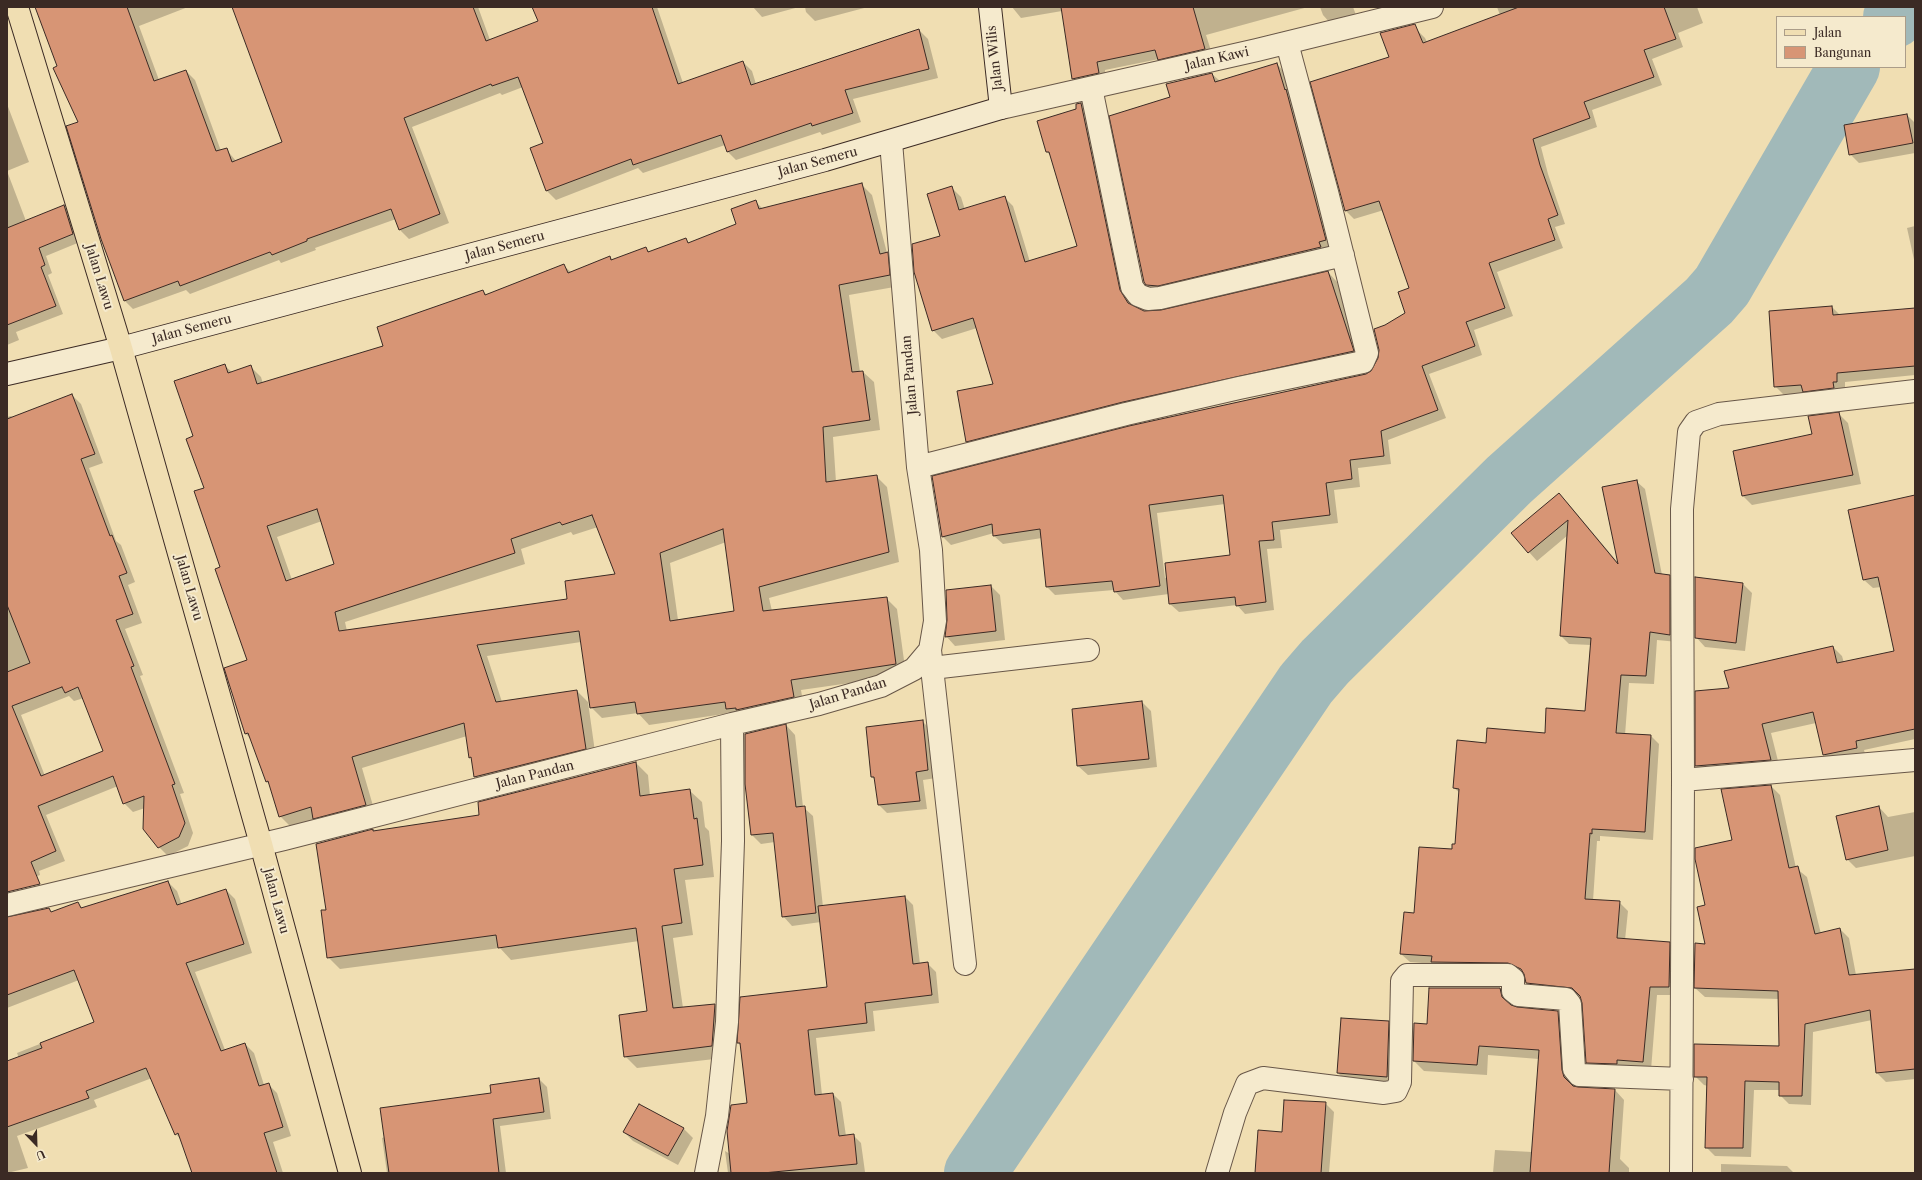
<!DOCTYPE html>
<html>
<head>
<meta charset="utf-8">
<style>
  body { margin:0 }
  #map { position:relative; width:1922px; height:1180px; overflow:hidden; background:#f0deb2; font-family:"Libre Caslon Text",serif }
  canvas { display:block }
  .frame { position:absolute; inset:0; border:8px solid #3b2a24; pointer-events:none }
  .legend { position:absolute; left:1776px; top:16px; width:130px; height:52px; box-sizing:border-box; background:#f5eacd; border:1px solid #ab9d89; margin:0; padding:5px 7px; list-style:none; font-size:12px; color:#3b2a24 }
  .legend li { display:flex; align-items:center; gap:8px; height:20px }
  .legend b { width:20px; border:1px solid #ab9d89 }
  .north { position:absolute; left:16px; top:1124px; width:40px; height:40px; -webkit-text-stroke:3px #f5eacd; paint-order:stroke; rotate:157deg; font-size:11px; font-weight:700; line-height:16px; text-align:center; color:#3b2a24 }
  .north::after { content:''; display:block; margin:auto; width:14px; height:18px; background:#3b2a24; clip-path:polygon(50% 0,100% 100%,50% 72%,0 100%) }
</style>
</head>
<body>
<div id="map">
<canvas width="1922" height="1180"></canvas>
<div class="frame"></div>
<ul class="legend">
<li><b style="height:5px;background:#f0deb2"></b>Jalan</li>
<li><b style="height:11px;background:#d79575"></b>Bangunan</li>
</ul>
<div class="north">U</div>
</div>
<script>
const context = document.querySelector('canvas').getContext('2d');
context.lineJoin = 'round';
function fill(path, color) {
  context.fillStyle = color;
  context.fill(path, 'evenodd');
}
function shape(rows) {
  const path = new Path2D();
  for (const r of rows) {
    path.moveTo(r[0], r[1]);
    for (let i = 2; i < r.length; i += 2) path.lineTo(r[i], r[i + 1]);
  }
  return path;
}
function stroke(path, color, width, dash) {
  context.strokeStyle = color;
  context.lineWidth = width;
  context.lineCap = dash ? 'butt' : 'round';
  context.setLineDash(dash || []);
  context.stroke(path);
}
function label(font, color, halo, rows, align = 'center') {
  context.font = font + ' "Libre Caslon Text",serif';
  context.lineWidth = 4;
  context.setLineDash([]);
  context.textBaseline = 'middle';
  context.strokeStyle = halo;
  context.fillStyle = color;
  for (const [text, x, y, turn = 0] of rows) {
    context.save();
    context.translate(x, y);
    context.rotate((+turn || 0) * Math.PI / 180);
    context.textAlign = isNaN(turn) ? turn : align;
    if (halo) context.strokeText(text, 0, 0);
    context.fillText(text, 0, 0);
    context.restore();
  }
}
fill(shape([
  [36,7,188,7,139,26,159,80,186,71,195,80,221,151,226,149,236,161,283,143,233,7,478,7,490,40,539,22,533,7,657,7,683,83,743,62,752,71,756,84,919,30,928,39,938,78,853,99,861,122,822,135,820,132,736,160,727,151,725,145,643,173,638,168,556,200,547,191,531,149,544,144,523,87,502,95,500,93,412,127,449,223,409,239,400,230,396,219,315,248,316,250,281,263,279,260,190,294,186,290,133,309,124,300,79,122],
  [753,7,799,7,762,17],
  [805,7,868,7,815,21,806,12],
  [1012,7,1308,7,1206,35,1213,57,1167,67,1159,59,1105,70,1106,81,1081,87,1073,79,1062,11,1021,18],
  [1320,7,1353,7,1356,15,1331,24,1323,15],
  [1497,7,1697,7,1703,23,1678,33,1683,47,1652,59,1662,85,1592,110,1597,127,1541,147,1548,174,1565,224,1555,227,1563,248,1497,272,1513,316,1474,330,1482,355,1429,374,1446,418,1388,440,1391,464,1358,468,1360,487,1334,490,1338,523,1280,530,1282,548,1267,549,1274,610,1245,614,1237,605,1179,612,1170,604,1169,594,1123,600,1114,590,1055,595,1047,587,1042,538,1003,544,994,536,994,533,951,545,943,537,933,477,1366,375,1372,372,1379,358,1385,326,1406,313,1410,289,1384,210,1354,219,1346,211,1312,82,1390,58,1417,30,1425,38,1427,42,1500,15],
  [1225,504,1232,556,1165,578,1157,513],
  [1277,64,1286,74,1335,250,1157,294,1147,284,1171,98,1212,74,1220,81],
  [7,104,29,162,7,171,26,221,64,206,72,214,80,242,46,256,52,273,48,275,63,314,16,332,19,340,7,345],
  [1081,104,1090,113,1128,300,1133,306,1143,312,1161,311,1328,272,1337,282,1362,360,976,450,967,441,994,385,977,328,942,339,933,330,941,236,952,188,961,197,965,210,1004,197,1013,206,1030,262,1079,247,1051,156,1047,152],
  [1907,115,1915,123,1915,153,1859,163,1850,154],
  [861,184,872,195,887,253,898,264,900,286,849,295,860,372,863,372,874,382,880,430,833,437,836,482,876,476,887,487,899,562,769,598,772,611,886,598,897,609,906,675,801,690,804,708,738,719,731,713,649,725,638,713,602,718,591,707,581,642,487,656,502,702,577,691,588,702,596,759,486,788,475,777,467,736,362,768,376,816,324,829,315,819,291,827,280,816,270,785,267,782,251,739,246,734,226,669,248,661,221,568,194,437,224,365,233,373,251,367,261,377,263,384,384,346,483,291,487,295,564,266,571,272,610,257,613,260,645,248,650,252,685,239,690,244,737,225,756,202,763,209],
  [322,521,335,564,292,580,277,537],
  [598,527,616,575,568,600,347,631,345,622,525,564,521,549,571,532,573,535],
  [726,542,735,612,678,620,670,563],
  [1915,226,1915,264,1907,228],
  [1832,307,1840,315,1915,309,1915,375,1845,382,1845,390,1784,395,1775,386],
  [72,395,81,404,103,463,89,468,116,541,121,545,135,582,128,585,142,623,125,629,143,675,140,676,184,793,180,794,193,833,188,846,168,856,159,847,145,808,133,812,124,803,118,786,46,815,65,861,39,871,40,875,7,888,7,417,11,416,13,418],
  [69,696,74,701,84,698,105,752,45,776,21,715],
  [1839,414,1848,423,1861,484,1752,505,1743,496],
  [1636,481,1645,489,1662,575,1669,576,1677,584,1678,642,1657,640,1654,684,1629,683,1625,735,1651,736,1659,744,1653,840,1600,836,1600,841,1597,841,1593,901,1619,902,1628,911,1625,940,1669,943,1677,951,1677,995,1657,995,1651,1070,1595,1071,1587,1062,1583,1003,1581,996,1535,991,1526,983,1525,975,1518,970,1440,970,1434,964,1410,962,1401,954,1415,914,1456,845,1460,793,1454,788,1487,744,1546,734,1586,712,1591,645,1569,644,1561,636,1568,535,1537,561,1512,533,1567,502,1620,565],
  [1915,496,1915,641,1881,587,1873,588,1864,580,1850,510],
  [1743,584,1752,593,1745,651,1705,647,1696,637],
  [991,586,1000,595,1005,640,955,646,946,636],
  [1833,647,1842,656,1844,663,1915,647,1915,739,1864,750,1866,757,1833,764,1824,755,1816,723,1771,733,1780,769,1706,775,1696,766,1696,692,1730,689],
  [1142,702,1151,711,1157,767,1088,775,1078,766,1073,710],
  [922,721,930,729,936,778,923,780,927,809,887,813,879,805,875,780,872,777],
  [786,725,795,735,803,807,813,816,823,907,905,897,913,905,920,964,927,963,936,972,939,1003,873,1011,875,1031,816,1038,822,1095,833,1094,841,1102,846,1136,853,1135,861,1143,865,1172,728,1173,725,1151,730,1154,748,1104,741,1046,738,1043,828,988,821,922,792,926,783,916,775,842,761,844,752,835],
  [636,763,648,775,650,796,690,791,702,802,705,827,709,831,714,877,685,880,693,935,673,938,683,1008,715,1005,727,1016,723,1058,637,1068,625,1056,648,1012,639,941,511,960,500,948,340,969,328,957,327,910,373,830,374,831,481,816],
  [1771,786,1780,795,1796,868,1807,877,1821,934,1840,929,1849,938,1856,975,1915,970,1915,1079,1886,1082,1877,1073,1872,1020,1813,1032,1811,1105,1789,1104,1780,1095,1780,1090,1754,1090,1751,1157,1715,1156,1706,1147,1708,1086,1704,1085,1695,1076,1780,1047,1779,999,1705,997,1695,988,1706,945,1706,905,1733,841],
  [1879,807,1888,817,1915,812,1915,856,1856,868,1847,859],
  [168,882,177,891,182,905,226,890,235,899,252,953,195,972,225,1050,245,1044,254,1053,264,1085,268,1084,277,1093,291,1136,273,1142,283,1173,193,1173,182,1141,176,1134,152,1078,94,1100,97,1107,17,1136,28,1168,7,1173,7,1085,27,1079,17,1053,95,1022,79,980,7,1008,7,957,78,903,83,909],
  [1500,988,1510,998,1511,1006,1517,1008,1557,1012,1567,1022,1571,1081,1575,1087,1615,1090,1624,1100,1620,1159,1629,1168,1629,1173,1493,1173,1495,1150,1532,1152,1539,1059,1488,1055,1487,1075,1424,1071,1414,1061,1428,1025],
  [1388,1022,1398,1032,1395,1086,1347,1082,1338,1073],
  [539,1079,547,1087,551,1119,500,1126,506,1173,387,1173,382,1138,492,1094],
  [1325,1103,1334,1112,1329,1173,1256,1173,1283,1133],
  [639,1105,684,1129,693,1138,678,1165,633,1141,624,1132],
  [1721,1164,1787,1166,1794,1173,1721,1173]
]), '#0003');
stroke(shape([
  [1894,17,1904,7],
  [975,1173,1306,684,1325,662,1509,480,1709,301,1722,286,1849,67]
]), '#a1b9b9', 62);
const building = shape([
  [35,7,127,7,154,81,186,70,216,151,227,148,232,162,282,142,232,7,473,7,486,41,538,21,532,7,652,7,678,84,743,61,751,85,919,29,929,69,845,90,853,113,812,126,811,123,727,152,721,135,633,165,631,159,546,191,530,148,543,143,518,77,492,86,491,84,404,118,440,214,399,230,391,209,307,239,307,241,272,255,270,252,180,286,178,281,124,301,101,239,66,126,78,122,53,68,57,66,35,7],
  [1061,7,1193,7,1205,49,1158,60,1155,50,1097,62,1099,73,1072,79,1061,7],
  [1519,7,1664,7,1676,39,1644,50,1654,77,1584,102,1590,118,1533,139,1540,165,1558,215,1548,219,1555,240,1489,263,1505,308,1466,322,1475,346,1422,366,1438,410,1381,431,1384,456,1350,460,1352,479,1326,483,1330,515,1272,522,1274,540,1259,541,1266,602,1236,606,1235,597,1169,604,1165,563,1230,555,1223,495,1149,505,1160,586,1114,592,1112,581,1046,587,1040,529,993,536,992,524,942,537,932,476,1129,426,1366,374,1371,371,1378,358,1379,350,1374,329,1385,325,1405,313,1398,292,1409,288,1379,201,1345,211,1310,82,1389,57,1380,33,1415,24,1423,43,1519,7],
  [1277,63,1285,90,1286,89,1326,240,1319,242,1321,247,1158,286,1146,285,1144,282,1109,116,1170,97,1166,84,1212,73,1215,82,1277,63],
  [1081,103,1120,290,1128,303,1144,311,1161,310,1328,271,1354,351,1123,402,966,442,957,391,993,384,973,318,932,331,914,272,912,244,940,236,927,194,952,186,959,210,1005,196,1025,262,1077,246,1049,152,1046,152,1037,121,1076,109,1076,104,1081,103],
  [1907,114,1913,143,1849,155,1844,125,1907,114],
  [862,183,880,254,888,252,890,275,839,285,852,372,863,371,870,420,823,427,826,482,877,475,889,552,759,587,763,611,887,597,896,664,791,680,794,697,736,710,736,708,726,709,725,702,637,714,635,702,590,708,579,631,477,645,496,702,577,690,586,749,474,777,471,757,469,758,464,723,352,757,366,805,313,819,311,807,279,817,268,781,266,782,248,733,245,734,224,668,247,660,215,569,220,567,194,491,204,488,186,439,193,436,174,381,225,364,228,373,251,365,257,384,383,346,377,327,483,290,485,295,564,264,568,273,610,256,611,260,646,247,648,252,686,238,688,243,736,224,731,209,756,200,759,209,862,183],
  [317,509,334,564,286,581,267,526,317,509],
  [592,515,615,574,565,581,567,599,339,631,335,612,515,553,511,539,560,522,562,525,592,515],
  [723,529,734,611,670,621,660,553,723,529],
  [64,205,73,234,39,248,45,265,41,267,56,306,7,325,7,228,64,205],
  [1832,306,1833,315,1915,308,1915,366,1837,373,1837,382,1833,382,1834,388,1803,392,1801,385,1774,387,1769,311,1832,306],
  [72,394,95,454,81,459,110,536,112,535,127,573,119,576,133,614,116,620,134,666,131,667,175,784,172,785,185,823,179,837,158,848,143,829,144,796,123,804,113,776,38,806,56,851,31,862,40,884,7,892,7,672,30,663,7,605,7,419,72,394],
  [62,687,65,693,78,687,103,751,41,776,12,706,62,687],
  [1839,412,1853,475,1742,496,1733,451,1812,434,1808,416,1839,412],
  [1637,480,1655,573,1670,575,1670,635,1650,632,1646,676,1621,675,1616,733,1651,735,1645,832,1592,829,1592,834,1590,833,1585,899,1620,901,1617,938,1670,942,1669,987,1650,987,1643,1062,1617,1060,1617,1064,1586,1063,1582,1003,1580,996,1572,988,1526,983,1524,974,1521,969,1508,963,1431,962,1432,956,1400,954,1404,912,1414,913,1419,847,1452,849,1452,844,1455,844,1459,789,1453,788,1457,740,1486,743,1487,728,1545,733,1546,708,1585,711,1591,638,1560,636,1568,520,1528,553,1511,533,1559,493,1618,564,1602,487,1637,480],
  [1915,495,1915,729,1856,741,1857,748,1823,755,1813,712,1762,724,1771,760,1695,766,1695,691,1729,688,1724,671,1833,646,1837,663,1894,651,1878,577,1863,580,1848,510,1915,495],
  [1695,577,1743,583,1736,643,1695,638,1695,577],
  [991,585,996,631,945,637,947,620,946,590,991,585],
  [1142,701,1149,759,1077,766,1072,709,1142,701],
  [923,720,928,770,916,772,920,801,878,805,874,777,871,777,866,727,923,720],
  [786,724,796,807,805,806,816,913,782,917,773,833,751,835,745,784,745,734,786,724],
  [636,762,640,796,690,789,694,819,697,818,703,865,674,869,682,923,662,926,673,1008,715,1004,712,1046,624,1057,619,1015,647,1011,636,928,498,948,496,935,327,958,321,910,326,910,316,844,373,829,373,831,479,815,478,802,636,762],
  [1771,785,1789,868,1798,866,1815,934,1840,928,1849,975,1915,969,1915,1069,1876,1073,1870,1010,1805,1024,1802,1096,1779,1096,1779,1082,1745,1081,1743,1148,1705,1148,1707,1077,1694,1077,1694,1044,1779,1046,1778,991,1694,988,1695,943,1705,944,1697,907,1705,905,1695,859,1695,848,1732,840,1721,789,1771,785],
  [1879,806,1888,850,1846,860,1836,816,1879,806],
  [168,881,177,905,226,889,244,944,186,963,221,1051,245,1043,259,1086,269,1083,283,1127,264,1133,277,1173,192,1173,178,1133,175,1135,146,1068,86,1091,89,1098,7,1127,7,1061,42,1048,40,1043,94,1022,74,970,7,995,7,917,49,908,51,912,78,902,81,908,168,881],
  [905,896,913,964,928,962,932,995,865,1003,867,1023,808,1030,815,1095,833,1093,839,1136,854,1134,857,1164,763,1173,731,1173,727,1131,731,1105,747,1103,740,1043,737,1043,740,997,827,987,818,906,905,896],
  [1429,988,1500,988,1502,997,1511,1005,1517,1007,1558,1011,1562,1070,1564,1077,1573,1086,1578,1087,1615,1089,1609,1173,1530,1173,1539,1050,1479,1046,1477,1065,1413,1061,1414,1023,1427,1024,1429,988],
  [1341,1018,1389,1021,1387,1077,1337,1073,1341,1018],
  [539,1078,544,1112,493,1119,499,1173,389,1173,380,1108,491,1093,490,1085,539,1078],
  [1284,1100,1326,1102,1321,1173,1255,1173,1258,1130,1282,1132,1284,1100],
  [639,1104,684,1128,668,1156,623,1132,639,1104]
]);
fill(building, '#d79575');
stroke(building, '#3b2a24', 1);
const street = shape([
  [1091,88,1132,287,1138,295,1148,299,1160,298,1343,255],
  [1001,108,1257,50,1432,7],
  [918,467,1126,414,1239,388,1363,362,1367,353,1327,192,1287,43],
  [930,650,965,964],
  [932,668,1088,650],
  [1683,780,1915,760],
  [7,905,284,839,732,724,819,704,881,686,914,669,930,650,935,621,931,550,918,467,891,142],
  [706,1173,717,1116,727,1022,733,841,732,724],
  [1217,1173,1235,1113,1247,1084,1263,1078,1384,1093,1396,1091,1400,1082,1402,981,1407,975,1508,975,1513,979,1513,991,1518,995,1566,999,1570,1004,1574,1069,1579,1075,1682,1079],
  [1681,1173,1683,780,1682,509,1689,432,1696,422,1719,414,1915,391]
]);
const secondary = shape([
  [7,374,121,348,825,160,1001,108,990,7]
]);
const primary = shape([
  [17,7,121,348,261,844,350,1173]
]);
stroke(street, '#685748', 24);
stroke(secondary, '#3b2a24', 24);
stroke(primary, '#3b2a24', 24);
stroke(street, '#f5eacd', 22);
stroke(secondary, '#f5eacd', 22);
stroke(primary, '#f0deb2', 22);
label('13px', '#3b2a24', '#f5eacd', [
  ["Jalan Wilis",995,58,-96],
  ["Jalan Kawi",1217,59,-13],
  ["Jalan Semeru",818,162,-15],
  ["Jalan Semeru",505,246,-15],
  ["Jalan Lawu",99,277,73],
  ["Jalan Semeru",192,329,-15],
  ["Jalan Pandan",910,375,-95],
  ["Jalan Lawu",189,588,74],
  ["Jalan Pandan",848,694,-17],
  ["Jalan Pandan",535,775,-14],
  ["Jalan Lawu",276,901,75]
]);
</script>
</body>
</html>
